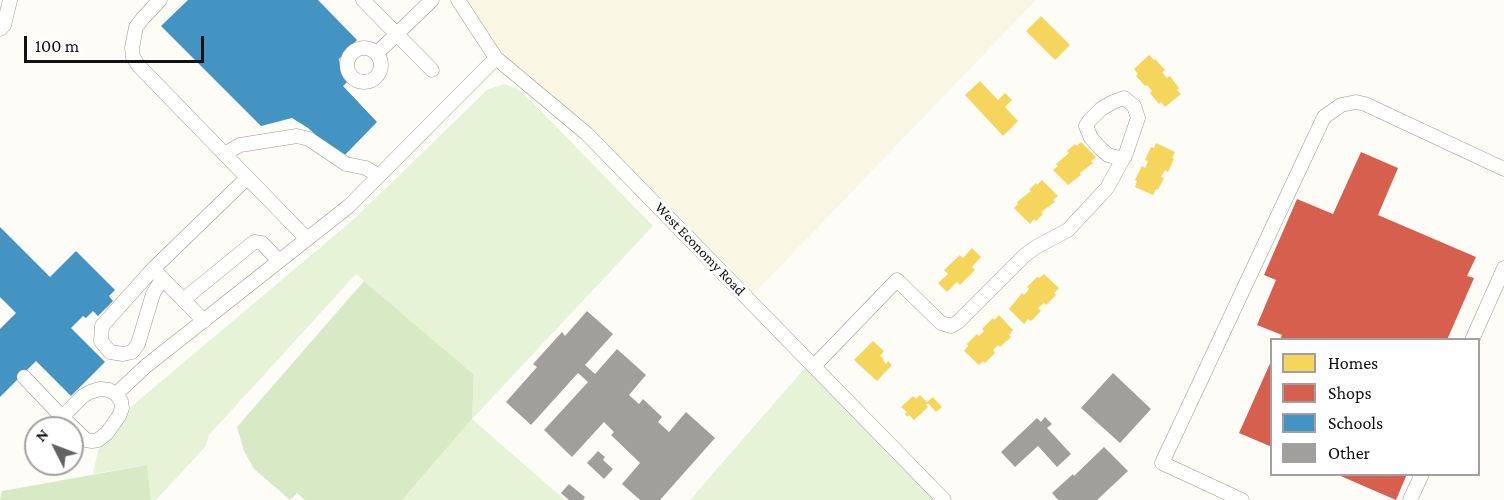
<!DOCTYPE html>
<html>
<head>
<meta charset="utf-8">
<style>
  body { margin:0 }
  #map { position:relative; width:1504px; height:500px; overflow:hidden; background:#fdfcf7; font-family:"Crimson Pro",serif }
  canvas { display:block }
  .legend { position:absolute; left:1270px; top:338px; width:210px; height:138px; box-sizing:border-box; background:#fff; border:2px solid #a0a0a0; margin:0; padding:8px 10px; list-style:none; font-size:18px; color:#111 }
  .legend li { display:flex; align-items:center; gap:12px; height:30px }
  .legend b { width:30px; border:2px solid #a0a0a0 }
  .north { position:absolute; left:24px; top:416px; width:60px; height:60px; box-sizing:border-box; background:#fff; border:2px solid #a0a0a0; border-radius:50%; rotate:312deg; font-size:16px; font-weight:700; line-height:24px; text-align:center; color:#111 }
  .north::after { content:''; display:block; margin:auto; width:21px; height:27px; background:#646362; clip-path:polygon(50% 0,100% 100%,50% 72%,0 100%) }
  .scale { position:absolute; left:24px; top:36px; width:180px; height:27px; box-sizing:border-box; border:3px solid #111; border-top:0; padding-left:8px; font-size:18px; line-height:21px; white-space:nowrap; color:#111; -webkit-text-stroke:4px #fff; paint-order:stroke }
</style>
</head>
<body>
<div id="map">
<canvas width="1504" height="500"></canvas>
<ul class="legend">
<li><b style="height:16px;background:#f6d55c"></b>Homes</li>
<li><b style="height:16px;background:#d6604d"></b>Shops</li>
<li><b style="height:16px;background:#4393c3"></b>Schools</li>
<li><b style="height:16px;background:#a19f9c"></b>Other</li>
</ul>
<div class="north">N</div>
<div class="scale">100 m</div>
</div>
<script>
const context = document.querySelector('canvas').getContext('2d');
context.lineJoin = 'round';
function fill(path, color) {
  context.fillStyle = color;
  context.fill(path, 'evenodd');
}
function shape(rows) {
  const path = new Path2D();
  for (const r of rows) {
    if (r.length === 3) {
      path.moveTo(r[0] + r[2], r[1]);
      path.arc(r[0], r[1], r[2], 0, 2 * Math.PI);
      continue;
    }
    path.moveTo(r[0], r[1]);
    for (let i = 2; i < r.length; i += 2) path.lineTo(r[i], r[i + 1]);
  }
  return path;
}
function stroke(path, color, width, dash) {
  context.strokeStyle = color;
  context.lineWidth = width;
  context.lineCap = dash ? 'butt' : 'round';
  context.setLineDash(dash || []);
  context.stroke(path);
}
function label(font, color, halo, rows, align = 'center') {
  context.font = font + ' "Crimson Pro",serif';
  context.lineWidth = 6;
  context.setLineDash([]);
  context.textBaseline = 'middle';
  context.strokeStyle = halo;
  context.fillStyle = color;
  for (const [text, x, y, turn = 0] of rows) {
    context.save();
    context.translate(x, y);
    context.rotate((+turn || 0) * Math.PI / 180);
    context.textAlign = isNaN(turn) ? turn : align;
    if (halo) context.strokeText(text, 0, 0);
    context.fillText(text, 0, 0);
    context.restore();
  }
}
fill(shape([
  [458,0,1036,0,749,299,654,203,496,58]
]), '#f9f7e4');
fill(shape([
  [504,84,516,88,534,104,653,226,472,419,565,500,402,500,472,419,474,376,356,274,209,435,206,446,156,500,151,500,147,465,93,474,98,450,118,427,132,406,354,219,487,90],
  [810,362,942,500,690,500]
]), '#e7f3d7');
fill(shape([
  [364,281,474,375,472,419,402,500,305,500,297,493,290,500,254,469,244,451,237,427],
  [147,465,151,500,0,500,2,491]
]), '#d8eac5');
fill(shape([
  [1041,16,1070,45,1055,60,1026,31],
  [1149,55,1154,60,1155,59,1165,70,1162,72,1167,78,1170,76,1179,88,1177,90,1181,94,1165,107,1161,102,1159,104,1150,93,1152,91,1147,85,1145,86,1136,76,1138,74,1134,69],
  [980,81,998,100,1005,93,1012,100,1005,107,1018,121,1003,136,965,95],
  [1081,142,1096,157,1091,161,1093,163,1080,173,1081,175,1068,185,1053,170,1058,166,1056,164,1069,153,1067,151,1075,144,1077,146],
  [1156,143,1175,152,1172,158,1174,159,1168,172,1165,170,1161,177,1164,178,1158,190,1156,189,1153,195,1135,187,1137,181,1135,180,1142,166,1145,168,1148,161,1145,160,1151,147,1154,148],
  [1042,180,1058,196,1053,200,1055,202,1041,212,1043,214,1036,221,1034,219,1030,224,1014,208,1018,204,1017,202,1031,191,1029,190,1036,183,1037,185],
  [972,248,981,257,972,267,975,270,960,285,957,282,947,292,938,283,948,274,944,270,960,255,963,258],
  [1044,274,1059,288,1054,293,1056,295,1046,305,1044,303,1038,308,1041,311,1031,321,1028,319,1024,324,1009,309,1022,293,1024,295,1029,289,1027,287,1037,277,1039,278],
  [999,315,1013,330,1009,335,1011,337,1000,347,998,345,993,350,995,353,985,363,983,361,979,365,964,351,968,346,967,344,977,334,979,336,984,331,982,329,993,318,994,320],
  [873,341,884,351,880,356,884,359,883,360,886,364,888,361,892,365,877,381,854,360],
  [920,395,928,403,926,405,928,407,914,420,909,415,907,417,905,414,907,412,901,407,913,396,916,399],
  [933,397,942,407,936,412,927,402]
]), '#f6d55c');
fill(shape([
  [1361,152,1398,168,1378,215,1476,257,1467,276,1474,278,1447,340,1280,340,1282,335,1257,325,1276,280,1264,275,1297,199,1333,214],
  [1272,359,1272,447,1239,433],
  [1336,474,1407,474,1396,500]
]), '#d6604d');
fill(shape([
  [188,0,318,0,357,40,339,59,341,72,348,81,343,86,377,122,342,158,308,128,292,118,261,126,161,26],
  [0,227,50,277,76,251,115,290,109,296,113,301,98,316,93,311,86,318,83,316,71,328,105,362,71,396,36,361,0,397,0,329,16,313,0,297]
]), '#4393c3');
fill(shape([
  [587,311,613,334,585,365,595,374,617,349,646,375,629,395,639,404,643,399,662,417,658,422,669,432,686,412,715,438,660,500,640,500,622,484,640,463,611,435,614,432,604,422,572,457,544,430,588,382,578,373,531,425,506,402,537,367,533,364,562,332,565,336],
  [1113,373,1151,409,1120,443,1081,408],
  [1045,417,1052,424,1047,428,1071,454,1057,467,1038,446,1015,467,1001,452,1037,418,1041,422],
  [1104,447,1128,471,1097,500,1058,500,1052,493,1073,474,1074,476],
  [598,451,605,457,603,460,613,469,604,479,587,463],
  [569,484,585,497,583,500,569,500,561,493]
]), '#a19f9c');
const minor = shape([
  [160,0,143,18,136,27,132,48,133,57,138,65,307,239],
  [363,0,432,70],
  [458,0,496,58,587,134,944,500],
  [0,29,4,25,10,0],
  [364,65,17],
  [377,53,432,0],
  [224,154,240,145,297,136,309,139,346,164,366,168,379,176],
  [153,269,102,326,101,341,110,352,123,354,132,352,138,344,153,294,162,279],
  [183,300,254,242,262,243,279,261],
  [204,321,153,269,247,178],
  [1472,340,1504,268],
  [814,366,897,280,941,323,951,326,958,322,1025,255,1036,247,1068,230,1107,188,1123,159,1125,156,1138,118,1134,106,1124,98,1113,102,1101,109,1089,121,1086,126,1091,138,1101,149,1108,155,1123,159],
  [24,377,62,417],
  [116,394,121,401,122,408,119,416,107,433,98,440,92,441,86,440,62,417,83,396,90,392,100,389,109,390,116,394,146,366,349,206,496,58],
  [1242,500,1162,463,1324,117,1341,105,1356,102,1365,104,1504,169],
  [1410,500,1422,474]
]);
stroke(minor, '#979795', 15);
stroke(minor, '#fffffe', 14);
label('15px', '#111', '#fff', [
  ["West Economy Road",700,249,46]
]);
</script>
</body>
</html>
